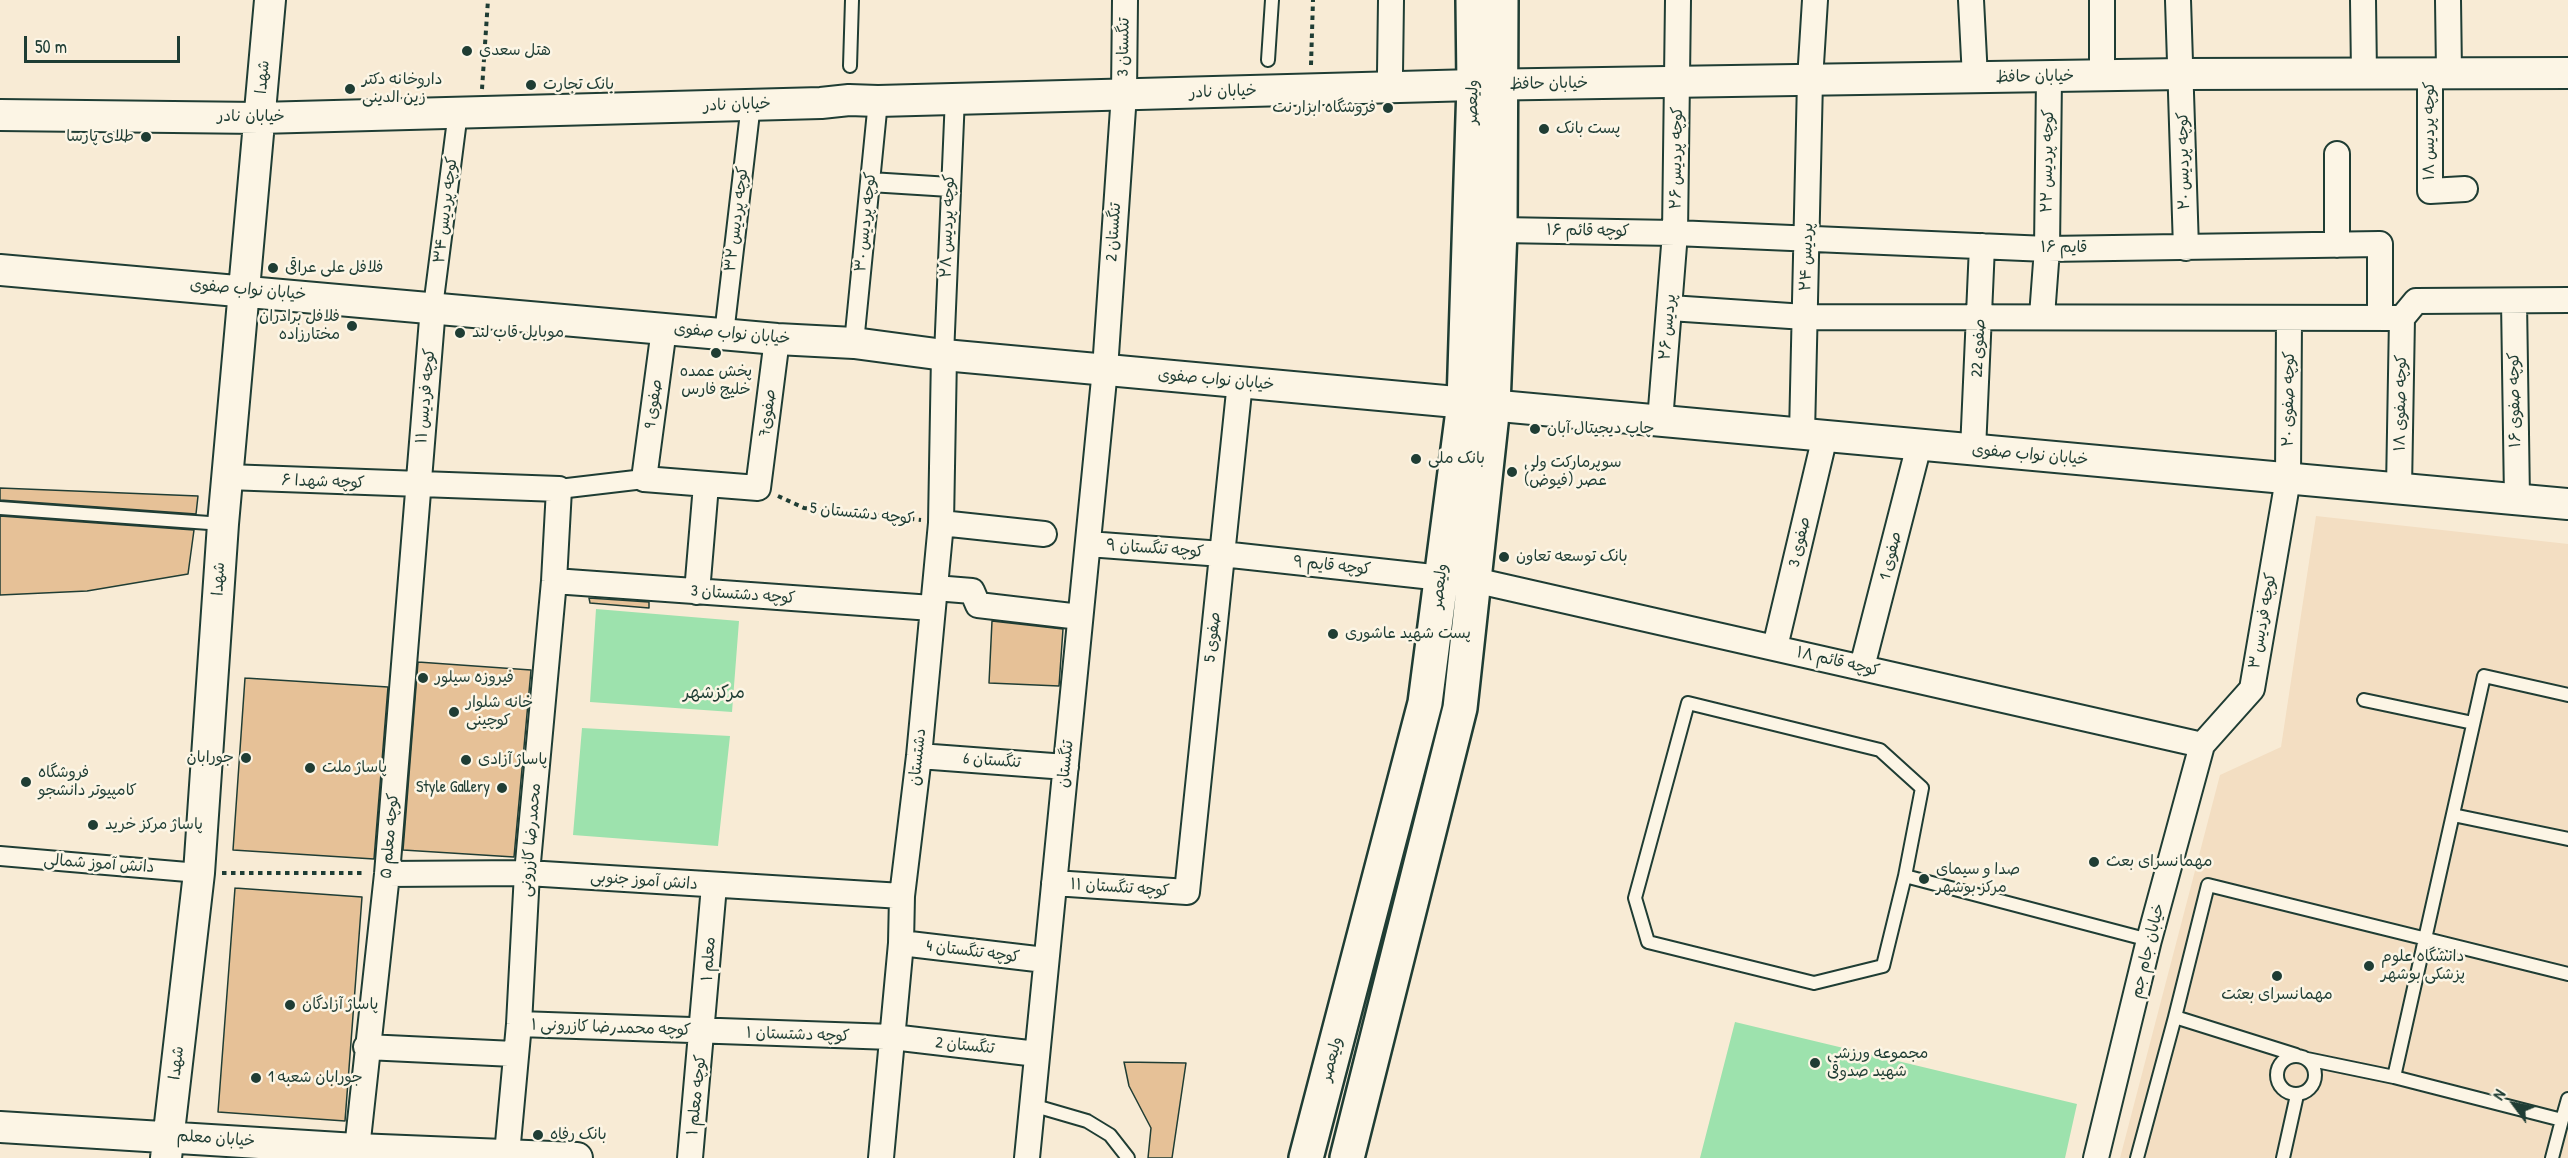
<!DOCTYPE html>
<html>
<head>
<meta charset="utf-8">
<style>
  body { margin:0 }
  #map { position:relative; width:2568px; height:1158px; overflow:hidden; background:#f8ebd5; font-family:"Patrick Hand",sans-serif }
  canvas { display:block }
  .north { position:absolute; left:2484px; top:1074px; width:60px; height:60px; -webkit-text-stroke:4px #fcf5e5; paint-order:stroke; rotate:302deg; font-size:16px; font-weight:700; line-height:24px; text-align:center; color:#1f3d34 }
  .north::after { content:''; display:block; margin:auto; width:21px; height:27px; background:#1f3d34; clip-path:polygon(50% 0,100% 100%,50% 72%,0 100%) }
  .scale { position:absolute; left:24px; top:36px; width:156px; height:27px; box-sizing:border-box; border:3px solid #1f3d34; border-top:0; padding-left:8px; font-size:18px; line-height:21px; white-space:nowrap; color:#1f3d34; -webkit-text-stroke:4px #fcf5e5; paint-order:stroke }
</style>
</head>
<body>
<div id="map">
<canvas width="2568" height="1158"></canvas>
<div class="north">N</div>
<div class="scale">50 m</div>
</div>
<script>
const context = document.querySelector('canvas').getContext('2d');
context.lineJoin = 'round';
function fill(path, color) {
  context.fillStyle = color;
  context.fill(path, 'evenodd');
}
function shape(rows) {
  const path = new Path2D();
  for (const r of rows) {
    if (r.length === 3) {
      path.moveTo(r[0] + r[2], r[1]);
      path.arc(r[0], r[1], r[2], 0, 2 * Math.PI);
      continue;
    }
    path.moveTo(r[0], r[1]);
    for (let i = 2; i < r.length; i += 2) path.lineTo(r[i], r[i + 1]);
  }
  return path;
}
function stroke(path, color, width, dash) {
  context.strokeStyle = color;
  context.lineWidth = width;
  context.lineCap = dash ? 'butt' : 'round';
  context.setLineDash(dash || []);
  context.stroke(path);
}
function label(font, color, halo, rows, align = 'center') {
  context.font = font + ' "Patrick Hand","Playpen Sans Arabic",sans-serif';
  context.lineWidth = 5;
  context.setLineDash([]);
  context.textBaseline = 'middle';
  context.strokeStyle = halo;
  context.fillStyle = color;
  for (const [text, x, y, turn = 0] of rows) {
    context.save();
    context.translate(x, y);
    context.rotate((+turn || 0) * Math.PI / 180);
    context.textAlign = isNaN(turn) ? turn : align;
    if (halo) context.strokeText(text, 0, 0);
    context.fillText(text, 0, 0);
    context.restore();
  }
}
fill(shape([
  [2316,516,2568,544,2568,1158,2120,1158,2220,775,2281,747]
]), '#f3dec2');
fill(shape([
  [596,609,739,621,732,712,590,702],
  [582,728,730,736,718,846,573,835],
  [1735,1022,2077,1104,2065,1158,1700,1158]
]), '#9de2ad');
const building = shape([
  [0,488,198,496,196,514,0,500,0,488],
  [0,516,194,530,188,574,87,591,0,595,0,516],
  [589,598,649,602,649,608,590,603,589,598],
  [992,621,1063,629,1059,686,989,683,992,621],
  [418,662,531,670,514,857,403,850,418,662],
  [245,678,388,687,374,859,233,850,245,678],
  [235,888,362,897,345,1121,218,1112,235,888],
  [1124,1062,1186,1063,1172,1158,1148,1158,1151,1128,1129,1086,1124,1062]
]);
fill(building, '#e6c197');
stroke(building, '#1f3d34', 1.5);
const service = shape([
  [1268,60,1272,0],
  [850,66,852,0],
  [0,508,223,524],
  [2364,700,2473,723],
  [2453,815,2568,839],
  [1905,876,1883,966,1814,983,1648,942,1635,898,1688,703,1880,750,1922,788,1905,876,2149,940],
  [2296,1055,2175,1017,2208,885,2568,974],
  [2296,1075,19],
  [2307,1059,2394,1077,2484,676,2568,695],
  [2394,1077,2562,1120,2568,1099],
  [1032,1105,1087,1121,1110,1135,1128,1158],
  [2137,1158,2175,1017],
  [2283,1158,2297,1095],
  [2552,1158,2562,1120]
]);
const pedestrian = shape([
  [870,182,950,187],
  [433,307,458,112],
  [724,334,751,104],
  [854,343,878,101],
  [944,355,955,97],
  [559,489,644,479],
  [0,856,199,873]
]);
const minor = shape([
  [1971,0,1975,78],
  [2102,0,2102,76],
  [2178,0,2186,248],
  [2363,0,2364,73],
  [2448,0,2449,72],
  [2430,72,2430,191,2465,189],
  [1390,73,1391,0],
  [1500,230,1675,233,2047,249,2380,244,2380,318],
  [2337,245,2337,154],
  [2514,301,2517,499],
  [1670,308,1805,317,2402,318],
  [2042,316,2047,249,2049,77],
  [2402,318,2416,301,2568,300],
  [664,329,644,479,758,488,777,339],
  [1660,421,1675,233,1678,0],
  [1802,434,1810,80,1815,0],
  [1973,450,1982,246],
  [227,477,559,489,554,581,527,873,519,1024,507,1154],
  [2399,488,2402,318],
  [941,523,1044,534],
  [1088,544,1222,554,1442,578],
  [1474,580,2202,745],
  [554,581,932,608],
  [935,588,972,591,978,605,1080,617],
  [697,592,706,485],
  [1775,647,1825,436],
  [1862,667,1919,445],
  [919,756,1066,767],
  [387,874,527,873,902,896],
  [1054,883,1187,892,1240,382],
  [901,943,1045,960],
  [519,1024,892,1037,1037,1054],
  [366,1047,514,1054],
  [356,1158,387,874,433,307],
  [690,1158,714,886],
  [881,1158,901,943,902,896,919,756,941,523,944,355],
  [1027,1158,1105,369,1124,94,1125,0],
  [2096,1158,2149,940,2202,745,2252,689,2288,479,2289,319]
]);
const tertiary = shape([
  [0,115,259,118,821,103,849,100,878,101,1474,85,2182,74,2568,73],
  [0,270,777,339,854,343,944,355,2568,504],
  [0,1127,356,1149,577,1158],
  [166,1158,199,873,223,524,270,0]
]);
const secondary = shape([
  [1306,1158,1425,703,1464,403,1474,85,1473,0],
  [1347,1158,1460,708,1493,405,1500,230,1501,0]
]);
stroke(service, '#1f3d34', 16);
stroke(pedestrian, '#1f3d34', 22);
stroke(minor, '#1f3d34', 28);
stroke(tertiary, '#1f3d34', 34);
stroke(secondary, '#1f3d34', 38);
stroke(shape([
  [1311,65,1313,0],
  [482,89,488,0],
  [778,496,804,508,921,520],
  [222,873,365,873]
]), '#1f3d34', 4, [4.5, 4.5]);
stroke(service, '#fcf5e5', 12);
stroke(pedestrian, '#fcf5e5', 18);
stroke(minor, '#fcf5e5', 24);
stroke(tertiary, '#fcf5e5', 30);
stroke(secondary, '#fcf5e5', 33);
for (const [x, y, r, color] of [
  [467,51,6,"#1f3d34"],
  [531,85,6,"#1f3d34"],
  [350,89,6,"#1f3d34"],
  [1388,108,6,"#1f3d34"],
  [1544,129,6,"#1f3d34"],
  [146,137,6,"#1f3d34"],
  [273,268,6,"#1f3d34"],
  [352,326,6,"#1f3d34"],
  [460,333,6,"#1f3d34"],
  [716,353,6,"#1f3d34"],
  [1535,429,6,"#1f3d34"],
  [1416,459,6,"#1f3d34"],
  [1512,472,6,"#1f3d34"],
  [1504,557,6,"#1f3d34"],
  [1333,634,6,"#1f3d34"],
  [423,678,6,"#1f3d34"],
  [454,712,6,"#1f3d34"],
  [246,758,6,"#1f3d34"],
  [466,760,6,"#1f3d34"],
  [310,768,6,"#1f3d34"],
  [26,782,6,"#1f3d34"],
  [502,788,6,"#1f3d34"],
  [93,825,6,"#1f3d34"],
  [2094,862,6,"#1f3d34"],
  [1924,879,6,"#1f3d34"],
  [2369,966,6,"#1f3d34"],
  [2277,976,6,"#1f3d34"],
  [290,1005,6,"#1f3d34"],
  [1815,1063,6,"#1f3d34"],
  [256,1078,6,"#1f3d34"],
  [538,1135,6,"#1f3d34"]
]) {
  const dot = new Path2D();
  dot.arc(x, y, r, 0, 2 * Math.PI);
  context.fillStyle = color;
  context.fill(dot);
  stroke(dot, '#fcf5e5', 2);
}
label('16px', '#1f3d34', '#fcf5e5', [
  ["تنگستان 3",1124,47,-89],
  ["شهدا",263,77,-85],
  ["خیابان حافظ",2035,77,-1],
  ["خیابان حافظ",1549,84,-1],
  ["خیابان نادر",1223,92,-2],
  ["ولیعصر",1473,102,-89],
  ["خیابان نادر",737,105,-2],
  ["خیابان نادر",251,117],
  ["کوچه پردیس ۱۸",2430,131,-90],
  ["کوچه پردیس ۲۶",1677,158,-89],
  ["کوچه پردیس ۲۲",2048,161,-89],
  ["کوچه پردیس ۲۰",2184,161,-91],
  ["کوچه پردیس ۳۴",446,210,-83],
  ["کوچه پردیس ۳۲",737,219,-83],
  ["کوچه پردیس ۳۰",866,222,-84],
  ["کوچه پردیس ۲۸",948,226,-88],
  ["کوچه قائم ۱۶",1588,231,1],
  ["تنگستان 2",1114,232,-86],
  ["قایم ۱۶",2064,248],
  ["پردیس ۲۴",1807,257,-88],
  ["خیابان نواب صفوی",248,290,5],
  ["پردیس ۲۶",1668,327,-85],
  ["خیابان نواب صفوی",732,334,5],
  ["صفوی 22",1979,348,-87],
  ["خیابان نواب صفوی",1216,380,5],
  ["کوچه فردیس ۱۱",426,396,-85],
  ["کوچه صفوی ۲۰",2289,399,-89],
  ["کوچه صفوی ۱۶",2515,400,-91],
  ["کوچه صفوی ۱۸",2401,403,-89],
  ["صفوی 9",654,404,-82],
  ["صفوی7",768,413,-83],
  ["خیابان نواب صفوی",2030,455,5],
  ["کوچه شهدا ۶",323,482,2],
  ["کوچه دشتستان 5",862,514,6],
  ["صفوی 3",1800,542,-77],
  ["کوچه تنگستان ۹",1155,549,4],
  ["صفوی 1",1891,556,-76],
  ["کوچه قایم ۹",1332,566,6],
  ["شهدا",219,579,-87],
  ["ولیعصر",1440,586,-83],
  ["کوچه دشتستان 3",743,595,4],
  ["کوچه فردیس ۳",2263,621,-80],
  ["صفوی 5",1213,637,-84],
  ["کوچه قائم ۱۸",1838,662,13],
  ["دشتستان",918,757,-84],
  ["تنگستان 6",992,761,4],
  ["تنگستان",1066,764,-84],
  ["کوچه معلم ۵",390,836,-85],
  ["محمدرضا کازرونی",531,840,-85],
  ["دانش آموز شمالی",99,864,4],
  ["دانش آموز جنوبی",644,881,4],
  ["کوچه تنگستان ۱۱",1120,888,4],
  ["خیابان جام جم",2148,951,-76],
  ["کوچه تنگستان 4",973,952,7],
  ["معلم ۱",709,959,-86],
  ["کوچه محمدرضا کازرونی ۱",611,1028,2],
  ["کوچه دشتستان ۱",798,1035,2],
  ["تنگستان 2",965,1046,6],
  ["ولیعصر",1332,1059,-75],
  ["شهدا",177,1063,-83],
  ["کوچه معلم ۱",697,1095,-84],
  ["خیابان معلم",216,1139,4]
]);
label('16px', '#1f3d34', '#fcf5e5', [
  ["هتل سعدی",479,51],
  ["داروخانه دکتر",362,80],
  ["زین الدینی",362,98],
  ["بانک تجارت",543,85],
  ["فروشگاه ابزار نت",1376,108,"right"],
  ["پست بانک",1556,129],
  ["طلای پارسا",134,137,"right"],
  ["فلافل علی عراقی",285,268],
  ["فلافل برادران",340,317,"right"],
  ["مختارزاده",340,335,"right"],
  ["موبایل قاب لند",472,333],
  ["پخش عمده",716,372,"center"],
  ["خلیج فارس",716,390,"center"],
  ["چاپ دیجیتال آبان",1547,429],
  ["بانک ملی",1428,459],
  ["سوپرمارکت ولی",1524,463],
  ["عصر (فیوض)",1524,481],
  ["بانک توسعه تعاون",1516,557],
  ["پست شهید عاشوری",1345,634],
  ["فیروزه سیلور",435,678],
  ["خانه شلوار",466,703],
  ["کوچینی",466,721],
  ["جورابان",234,758,"right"],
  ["پاساژ آزادی",478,760],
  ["پاساژ ملت",322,768],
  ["فروشگاه",38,773],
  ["کامپیوتر دانشجو",38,791],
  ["Style Gallery",490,788,"right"],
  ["پاساژ مرکز خرید",105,825],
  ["مهمانسرای بعث",2106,862],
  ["صدا و سیمای",1936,870],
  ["مرکز بوشهر",1936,888],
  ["دانشگاه علوم",2381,957],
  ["پزشکی بوشهر",2381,975],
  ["مهمانسرای بعثت",2277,995,"center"],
  ["پاساژ آزادگان",302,1005],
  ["مجموعه ورزشی",1827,1054],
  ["شهید صدوقی",1827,1072],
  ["جورابان شعبه 1",268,1078],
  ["بانک رفاه",550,1135]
], 'left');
label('18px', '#1f3d34', '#fcf5e5', [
  ["مرکزشهر",714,693]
]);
</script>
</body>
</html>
